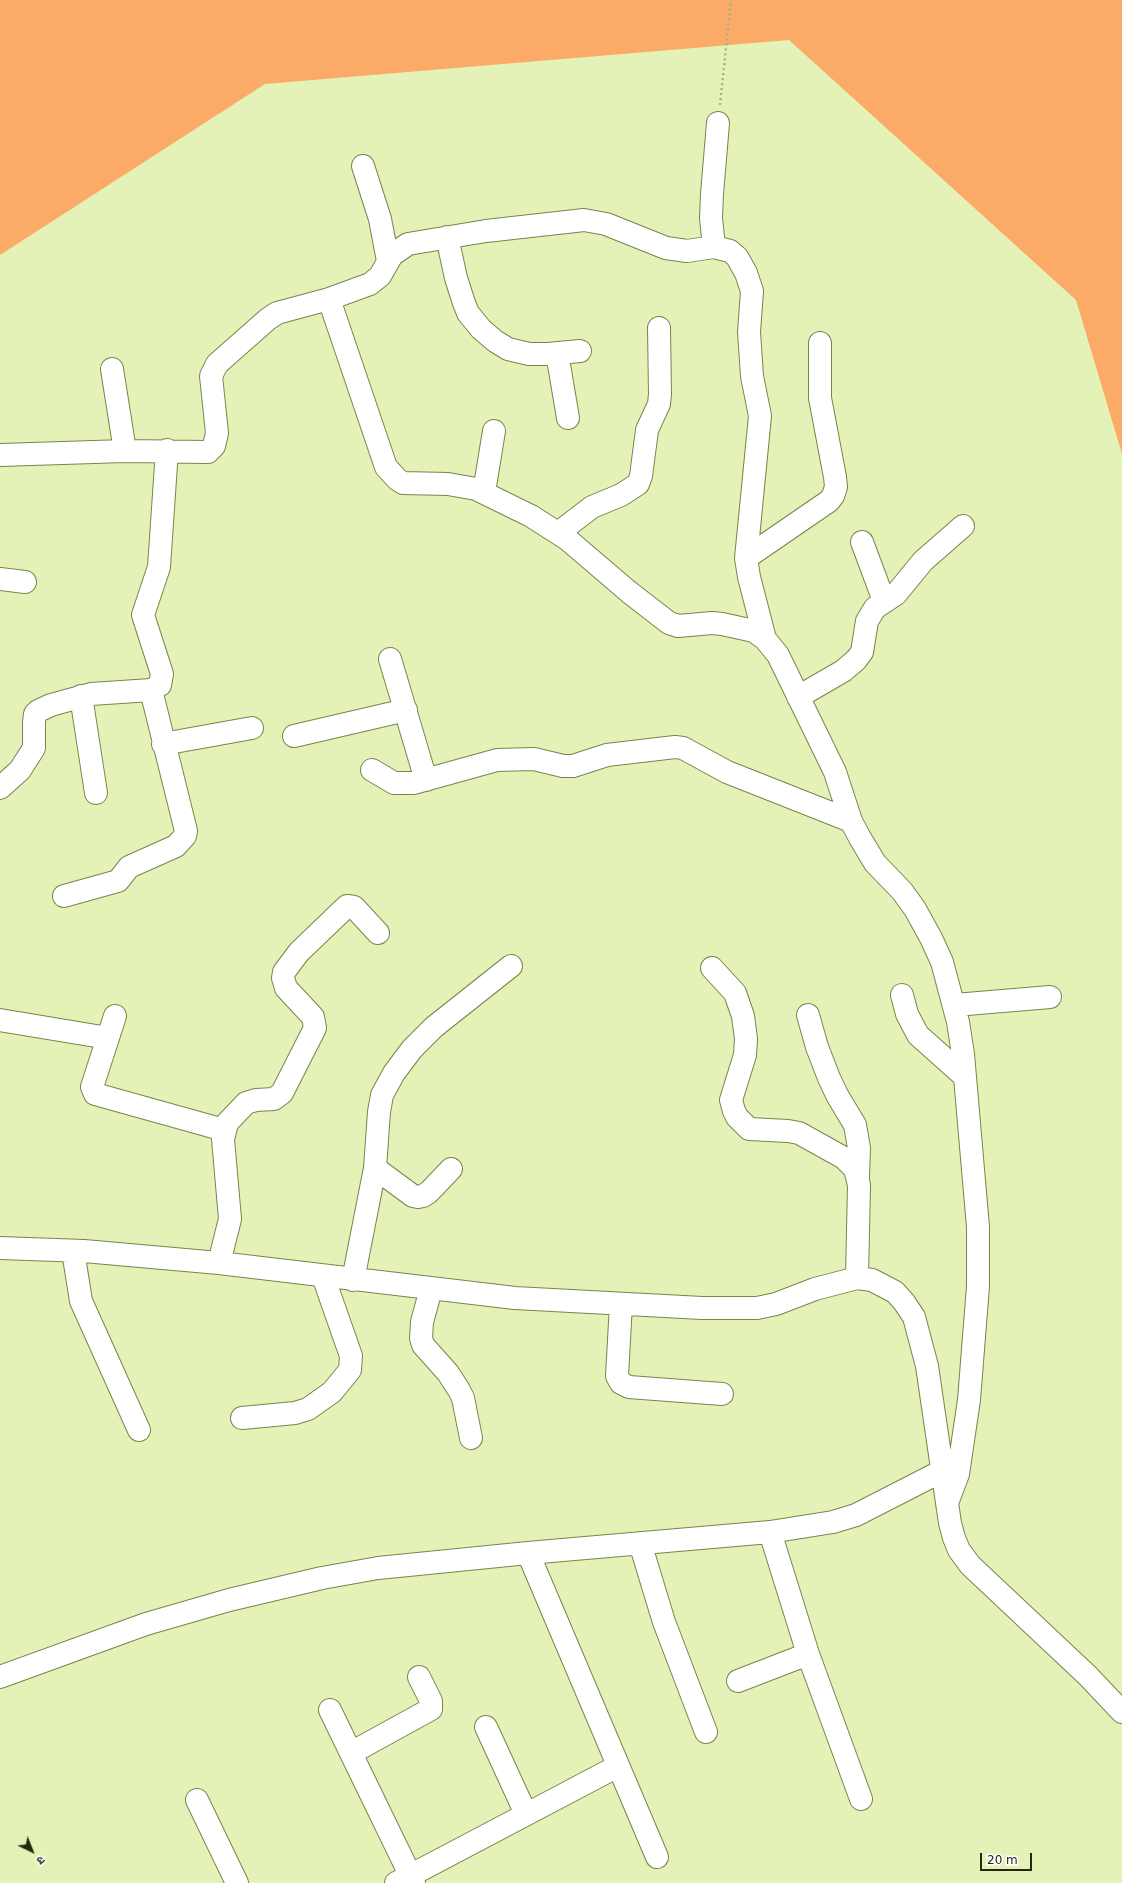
<!DOCTYPE html>
<html>
<head>
<meta charset="utf-8">
<style>
  body { margin:0 }
  #map { position:relative; width:1122px; height:1883px; overflow:hidden; background:#e5f2b7; font-family:"DejaVu Sans","Noto Sans Devanagari",sans-serif }
  canvas { display:block }
  .north { position:absolute; left:12px; top:1831px; width:40px; height:40px; -webkit-text-stroke:3px #fff; paint-order:stroke; rotate:137deg; font-size:11px; font-weight:700; line-height:16px; text-align:center; color:#242811 }
  .north::after { content:''; display:block; margin:auto; width:14px; height:18px; background:#242811; clip-path:polygon(50% 0,100% 100%,50% 72%,0 100%) }
  .scale { position:absolute; left:980px; top:1853px; width:52px; height:18px; box-sizing:border-box; border:2px solid #242811; border-top:0; padding-left:5px; font-size:12px; line-height:14px; white-space:nowrap; color:#242811; -webkit-text-stroke:3px #fff; paint-order:stroke }
</style>
</head>
<body>
<div id="map">
<canvas width="1122" height="1883"></canvas>
<div class="north">उ</div>
<div class="scale">20 m</div>
</div>
<script>
const context = document.querySelector('canvas').getContext('2d');
context.lineJoin = 'round';
function fill(path, color) {
  context.fillStyle = color;
  context.fill(path, 'evenodd');
}
function shape(rows) {
  const path = new Path2D();
  for (const r of rows) {
    path.moveTo(r[0], r[1]);
    for (let i = 2; i < r.length; i += 2) path.lineTo(r[i], r[i + 1]);
  }
  return path;
}
function stroke(path, color, width, dash) {
  context.strokeStyle = color;
  context.lineWidth = width;
  context.lineCap = dash ? 'butt' : 'round';
  context.setLineDash(dash || []);
  context.stroke(path);
}
fill(shape([
  [0,0,1122,0,1122,454,1076,300,789,40,265,84,0,255]
]), '#fcaa68');
const minor = shape([
  [363,166,380,219,388,261],
  [447,237,456,278,464,303,468,313,481,329,495,341,508,349,529,354,548,354,580,351],
  [714,247,711,218,712,194,718,123],
  [329,299,386,467,397,479,403,483,448,484,476,489,531,516,567,539,629,592,669,623,678,626,712,623,722,624,754,631,765,639,778,655,835,772,851,821,860,838,875,863,902,891,915,909,931,938,942,962,958,1022,963,1054,978,1227,978,1286,969,1400,958,1474,947,1503],
  [557,353,568,418],
  [112,369,125,451],
  [0,455,125,451,208,452,214,446,217,433,211,376,217,364,268,319,277,313,329,299,370,284,380,276,392,255,408,244,486,231,584,220,606,224,666,248,687,251,714,247,730,251,737,257,746,273,752,291,749,332,752,376,760,416,746,558,749,577,765,639],
  [484,492,494,431],
  [558,533,592,507,621,495,638,484,641,476,647,430,659,404,660,394,659,328],
  [862,542,884,601],
  [746,558,829,501,833,496,836,487,835,477,820,398,820,343],
  [0,579,25,582],
  [390,659,426,780],
  [81,696,96,793],
  [798,697,843,671,856,660,862,652,867,621,875,608,896,594,923,561,963,526],
  [294,736,406,710],
  [163,744,252,728],
  [372,770,394,783,414,783,497,760,534,759,563,766,573,766,607,755,675,747,683,748,727,772,851,821],
  [0,788,20,770,34,748,34,722,35,714,38,711,51,705,91,694,151,690,160,685,162,674,143,615,159,567,167,450],
  [64,896,118,881,129,867,176,846,185,836,186,831,151,690],
  [712,968,735,993,743,1016,746,1039,745,1055,731,1100,734,1111,737,1117,749,1129,788,1131,799,1133,844,1158,855,1169,859,1185,857,1278],
  [902,995,907,1014,918,1035,964,1076],
  [955,1005,1050,997],
  [808,1015,817,1047,829,1078,837,1095,855,1125,859,1148,858,1177],
  [115,1016,92,1087,95,1094,224,1130],
  [0,1020,108,1038],
  [375,1168,413,1196,418,1197,423,1196,429,1192,451,1169],
  [0,1248,84,1251,219,1263,515,1298,702,1308,757,1308,776,1304,815,1289,857,1278,872,1280,895,1292,904,1302,914,1317,927,1366,950,1523,954,1538,959,1550,970,1565,1088,1676,1122,1712],
  [73,1251,81,1301,139,1430],
  [219,1263,230,1219,223,1139,227,1123,246,1103,256,1100,274,1099,282,1093,315,1028,313,1017,286,988,283,978,284,972,299,952,347,906,354,907,378,933],
  [353,1280,375,1168,379,1112,382,1095,394,1073,412,1049,434,1027,511,966],
  [431,1289,422,1322,421,1338,423,1345,448,1373,459,1390,463,1398,471,1438],
  [621,1304,617,1376,621,1383,629,1387,722,1394],
  [242,1418,295,1413,308,1409,332,1392,350,1370,351,1356,323,1276],
  [770,1532,808,1654,861,1799],
  [640,1543,664,1622,706,1732],
  [528,1553,657,1857],
  [0,1677,146,1624,229,1600,322,1578,378,1568,528,1553,770,1532,833,1522,856,1515,942,1471],
  [738,1681,808,1654],
  [330,1710,414,1883],
  [486,1727,526,1814],
  [351,1753,431,1709,431,1701,419,1677],
  [197,1800,237,1883],
  [396,1883,618,1766]
]);
stroke(minor, '#79844c', 24);
stroke(shape([
  [720,105,731,0]
]), '#a6b080', 2.5, [2, 3]);
stroke(minor, '#fff', 22);
</script>
</body>
</html>
